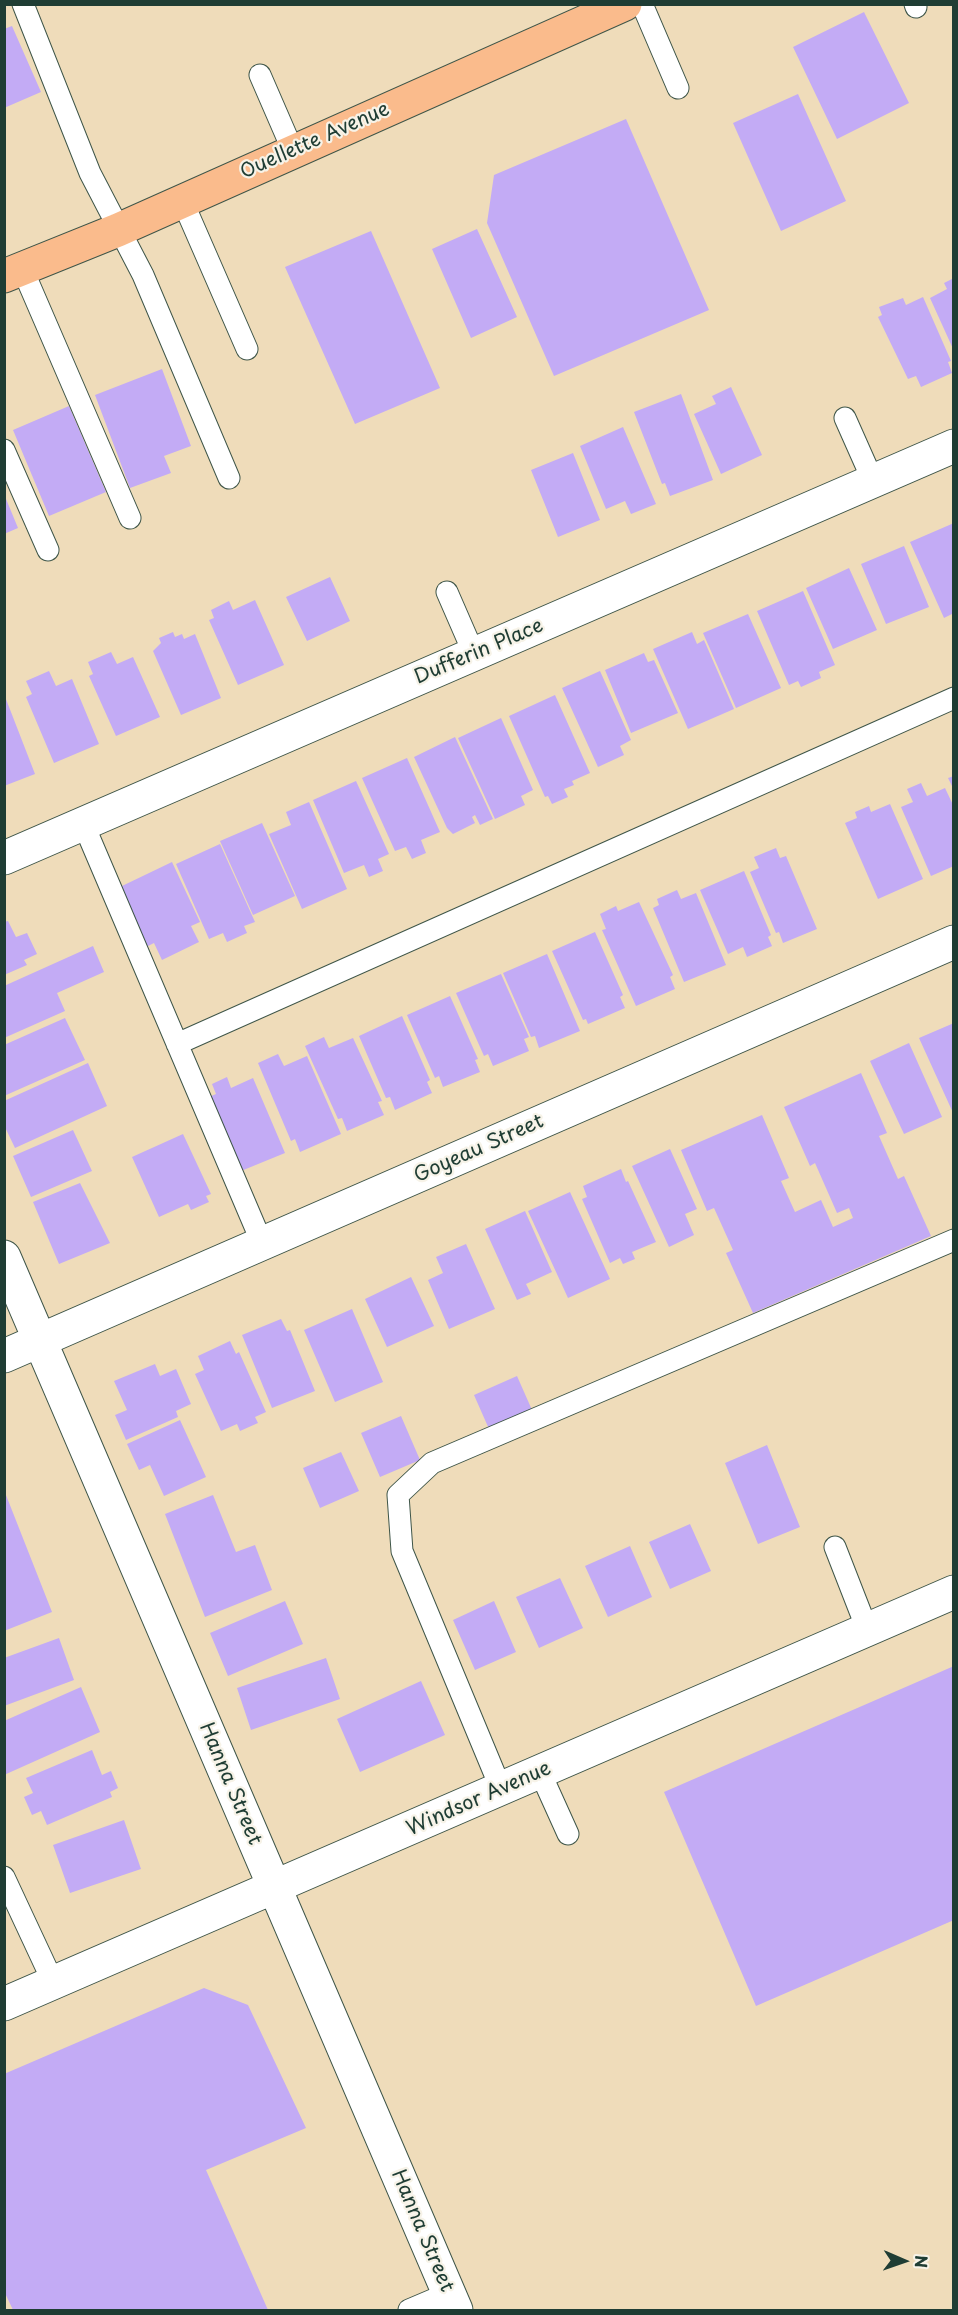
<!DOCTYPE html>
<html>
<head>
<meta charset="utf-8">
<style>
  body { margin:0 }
  #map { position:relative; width:958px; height:2315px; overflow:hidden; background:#efdcba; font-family:"Playpen Sans",sans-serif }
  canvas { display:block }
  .frame { position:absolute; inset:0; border:6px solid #1f3d34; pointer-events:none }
  .north { position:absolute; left:874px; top:2231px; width:60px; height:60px; -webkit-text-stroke:4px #f7f3e8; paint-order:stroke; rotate:92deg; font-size:16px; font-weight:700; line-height:24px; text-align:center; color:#1f3d34 }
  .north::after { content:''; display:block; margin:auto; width:21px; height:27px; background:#1f3d34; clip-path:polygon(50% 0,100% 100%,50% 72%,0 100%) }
</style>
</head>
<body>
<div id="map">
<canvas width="958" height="2315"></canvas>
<div class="frame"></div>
<div class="north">N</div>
</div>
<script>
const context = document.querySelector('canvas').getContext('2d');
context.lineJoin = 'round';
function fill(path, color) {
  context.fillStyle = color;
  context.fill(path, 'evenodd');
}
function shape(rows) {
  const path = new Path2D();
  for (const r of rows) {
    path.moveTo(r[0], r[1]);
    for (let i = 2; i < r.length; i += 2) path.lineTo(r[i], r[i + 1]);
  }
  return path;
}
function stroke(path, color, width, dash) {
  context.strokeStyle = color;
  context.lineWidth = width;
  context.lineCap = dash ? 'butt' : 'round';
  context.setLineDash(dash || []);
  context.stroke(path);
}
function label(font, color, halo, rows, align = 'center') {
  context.font = font + ' "Playpen Sans",sans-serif';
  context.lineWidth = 4.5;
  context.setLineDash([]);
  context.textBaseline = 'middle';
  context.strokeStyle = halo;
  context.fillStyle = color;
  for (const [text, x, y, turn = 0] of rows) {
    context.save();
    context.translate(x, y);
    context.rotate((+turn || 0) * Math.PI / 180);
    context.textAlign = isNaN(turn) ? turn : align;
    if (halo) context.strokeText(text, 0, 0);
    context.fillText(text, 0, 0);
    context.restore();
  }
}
fill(shape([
  [864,12,909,103,837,139,793,47],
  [12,26,41,92,4,108,4,29],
  [798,94,846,201,781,231,733,123],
  [626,119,709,310,554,376,487,223,494,175],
  [477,229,517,317,471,338,432,249],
  [371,231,440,388,355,424,285,267],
  [954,278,954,351,930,298,947,289,944,283],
  [923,297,951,361,948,362,952,373,921,387,916,376,908,379,878,317,882,315,879,307,903,298,906,305],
  [162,369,191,446,164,456,171,473,130,488,95,395],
  [731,387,762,455,721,474,694,414,716,404,712,396],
  [681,394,713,480,670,496,665,483,662,484,634,412],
  [69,406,106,492,49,516,13,430],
  [623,427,656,504,631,514,625,501,606,509,580,446],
  [573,453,600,520,558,537,531,470],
  [4,494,18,528,4,534],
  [954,523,954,613,944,618,910,542],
  [904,546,929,607,886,624,861,564],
  [849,568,877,630,833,649,806,588],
  [330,577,350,621,307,641,286,597],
  [803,591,835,665,819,672,821,678,801,687,798,681,789,685,757,611],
  [255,600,284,665,238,685,209,620,214,618,211,610,229,601,233,610],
  [748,614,781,688,736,708,703,633],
  [173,632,175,637,182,634,184,639,195,634,221,698,181,715,153,651,161,643,159,638],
  [692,632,697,644,704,640,734,709,688,729,653,649],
  [111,652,117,664,133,657,160,717,116,736,89,676,93,674,88,662],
  [644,653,648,662,654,660,678,713,631,733,605,670],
  [49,671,56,686,72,679,99,744,54,763,26,697,32,694,26,681],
  [600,671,631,740,620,746,624,755,598,767,562,688],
  [4,694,35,774,4,786],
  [555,695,590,773,572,781,574,785,564,789,568,797,552,804,548,796,545,797,509,716],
  [501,718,533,790,521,796,525,805,495,819,458,738],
  [455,737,493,819,480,825,475,815,472,817,475,823,453,834,447,828,414,757],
  [407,758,440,832,421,840,426,853,412,859,406,847,395,851,362,778],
  [954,776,954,790,948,778],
  [356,781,389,854,378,859,383,871,369,877,364,865,344,873,313,800],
  [921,783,927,796,945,788,954,807,954,866,931,876,901,807,913,802,907,789],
  [309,802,347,889,302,909,269,834,291,825,286,812],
  [890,804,923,879,878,899,845,823,857,818,855,812,869,806,871,812],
  [262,823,295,896,253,915,220,841],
  [220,844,255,922,244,926,247,933,227,942,223,933,209,939,176,864],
  [776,848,780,858,786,856,817,929,783,943,779,932,776,933,750,872,759,868,754,857],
  [172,862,200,922,191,926,199,942,162,960,154,943,146,947,123,898,126,896,122,886],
  [744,871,771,935,768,937,772,946,747,957,743,947,728,954,700,890],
  [677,890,681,899,696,893,726,965,684,982,653,908,659,905,657,899],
  [639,902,673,975,670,977,675,989,636,1006,602,930,606,929,600,914,616,906,618,911],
  [8,921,16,937,27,933,37,954,24,960,27,965,4,975,4,922],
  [595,932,623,995,620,997,625,1008,588,1024,586,1019,583,1020,552,951],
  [93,946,104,972,57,993,65,1011,4,1038,4,986],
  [547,954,580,1031,539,1048,535,1036,531,1037,503,973],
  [501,974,529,1037,524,1039,529,1051,493,1066,488,1054,484,1056,456,993],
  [450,996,478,1059,475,1060,480,1072,443,1087,439,1076,435,1078,407,1015],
  [402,1016,430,1080,427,1082,432,1093,395,1110,390,1097,386,1098,359,1036],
  [65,1018,85,1060,4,1096,4,1045],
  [954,1023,954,1115,919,1038],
  [324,1037,329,1048,353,1038,382,1101,378,1102,384,1115,347,1131,342,1118,338,1119,305,1046],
  [909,1043,942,1117,904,1134,870,1061],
  [278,1054,284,1066,307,1056,341,1134,300,1152,295,1139,291,1141,258,1063],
  [88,1063,107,1106,15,1148,4,1125,4,1101],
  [861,1073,887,1133,879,1136,898,1179,904,1176,931,1236,753,1313,726,1253,733,1250,714,1208,707,1211,681,1150,762,1115,789,1178,781,1181,795,1212,821,1200,833,1227,853,1218,849,1208,837,1213,815,1163,810,1166,784,1107],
  [227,1077,231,1088,253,1078,285,1153,241,1171,209,1097,216,1094,212,1084],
  [73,1130,92,1171,31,1197,13,1156],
  [183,1134,211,1194,206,1196,209,1202,191,1210,188,1204,159,1217,132,1157],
  [670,1149,697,1209,685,1214,694,1235,669,1247,632,1166],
  [621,1169,626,1182,628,1181,656,1242,632,1252,635,1259,623,1264,620,1258,610,1263,582,1199,587,1197,583,1186],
  [80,1183,110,1243,59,1264,33,1202],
  [570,1192,610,1279,568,1298,528,1211],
  [525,1211,552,1272,526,1284,531,1294,517,1300,485,1229],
  [466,1244,495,1309,449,1329,428,1280,443,1273,436,1257],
  [411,1277,434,1326,387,1347,365,1299],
  [352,1309,383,1382,335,1402,304,1330],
  [281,1319,287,1331,290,1330,315,1391,272,1408,242,1335],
  [230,1341,236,1354,239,1352,266,1412,255,1417,258,1423,240,1431,237,1424,221,1431,195,1374,204,1370,198,1356],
  [155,1364,160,1376,176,1369,191,1404,176,1411,178,1417,126,1440,115,1415,127,1410,114,1381],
  [517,1376,532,1410,489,1429,474,1395],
  [401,1416,420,1460,380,1477,361,1433],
  [180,1420,206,1477,164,1496,150,1465,139,1470,127,1444],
  [767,1445,800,1527,758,1544,725,1463],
  [341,1452,359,1491,320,1508,303,1468],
  [4,1490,52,1612,4,1631],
  [213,1495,236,1552,255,1545,272,1590,205,1617,165,1514],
  [690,1524,711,1571,670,1589,649,1542],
  [630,1546,652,1597,608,1617,585,1566],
  [560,1578,583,1628,539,1648,516,1597],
  [285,1601,303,1644,228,1676,210,1633],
  [494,1601,516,1652,475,1670,453,1620],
  [59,1638,74,1680,4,1706,4,1658],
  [326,1658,340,1699,251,1730,237,1688],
  [954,1666,954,1920,756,2006,664,1792],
  [421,1681,445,1735,360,1772,337,1719],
  [81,1687,100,1732,4,1775,4,1721],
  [92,1750,102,1775,111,1771,118,1788,110,1792,112,1797,47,1825,41,1811,32,1815,24,1797,33,1793,26,1778],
  [124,1820,141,1869,70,1893,53,1845],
  [204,1988,248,2005,306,2128,206,2170,268,2310,13,2310,4,2291,4,2074]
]), '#c3abf5');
const service = shape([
  [23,4,90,173,143,275,229,478],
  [642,4,678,88],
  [915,4,916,7],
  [260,75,293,151],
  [182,200,247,349],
  [22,268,130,518],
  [845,418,873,481],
  [4,450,48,550],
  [447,592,474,654],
  [83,823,262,1243],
  [177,1044,954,698],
  [835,1547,867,1629],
  [540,1772,568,1834],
  [501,1789,402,1551,398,1495,432,1463,954,1240],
  [4,1877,53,1982],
  [409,2310,449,2293]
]);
const minor = shape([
  [4,858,954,446],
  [4,1257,456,2310],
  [4,1356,954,942],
  [4,2004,954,1592]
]);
const primary = shape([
  [4,276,118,230,625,4]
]);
stroke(service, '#3e5548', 23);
stroke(minor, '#3e5548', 35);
stroke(primary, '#3e5548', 35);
stroke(service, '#fff', 21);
stroke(minor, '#fff', 33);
stroke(primary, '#fabb8c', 33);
label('20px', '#1f3d34', '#f7f3e8', [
  ["Ouellette Avenue",315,141,-24],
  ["Dufferin Place",479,652,-23],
  ["Goyeau Street",479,1149,-24],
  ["Hanna Street",230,1784,67],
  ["Windsor Avenue",479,1799,-24],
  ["Hanna Street",422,2231,67]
]);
</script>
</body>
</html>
